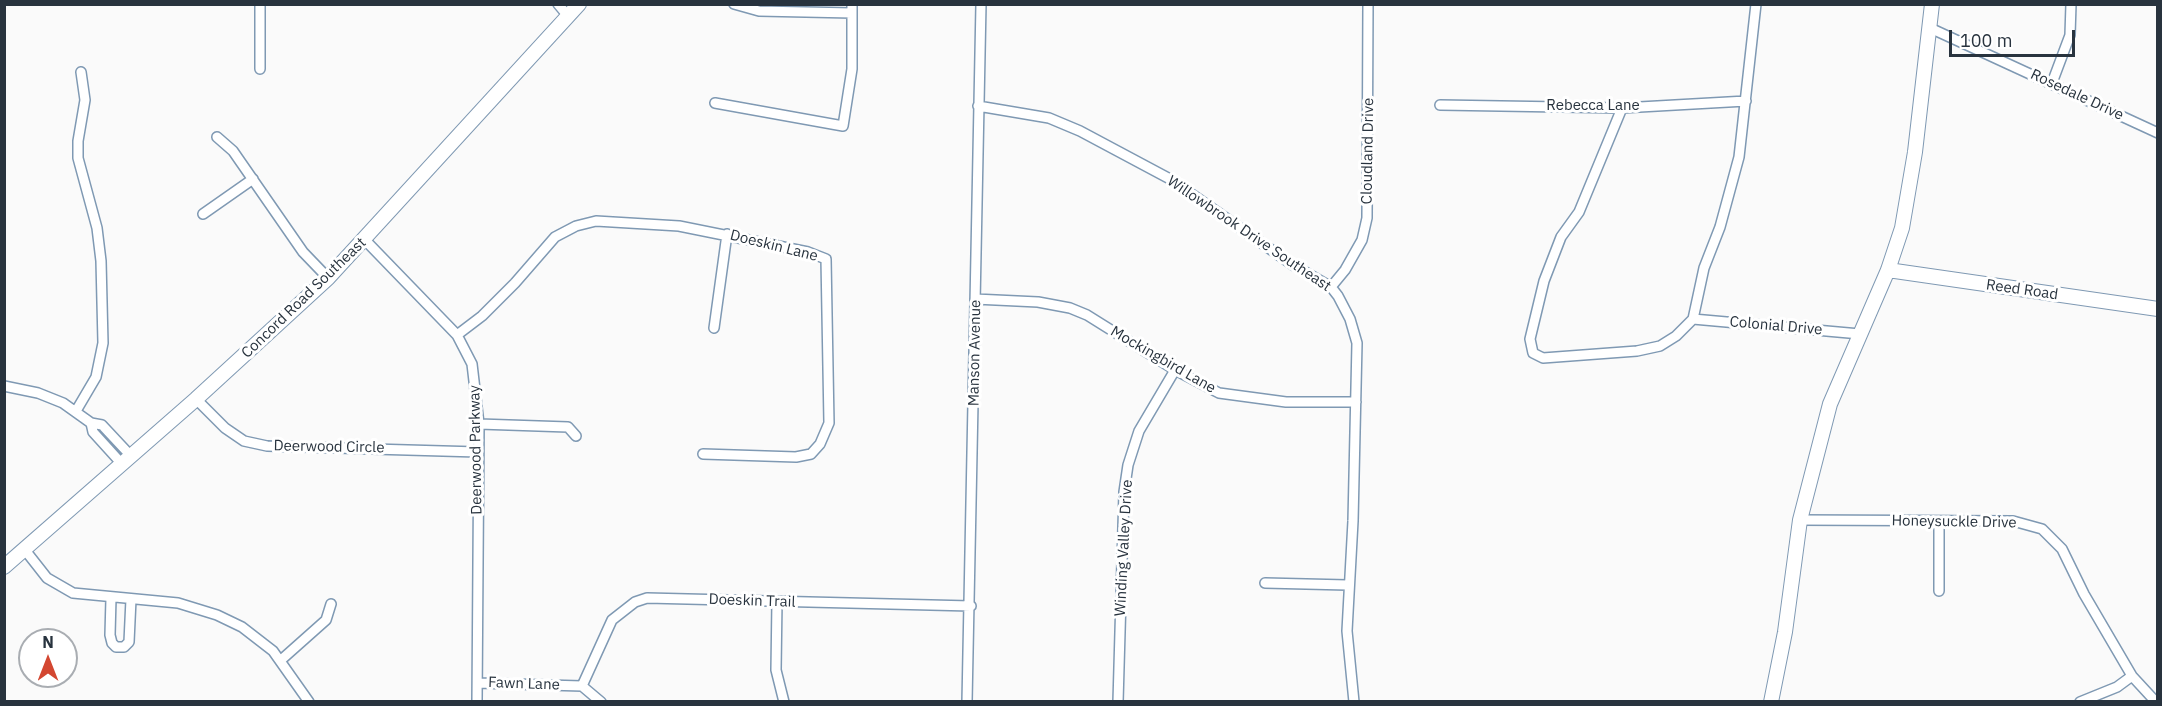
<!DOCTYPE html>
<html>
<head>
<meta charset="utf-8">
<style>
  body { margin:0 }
  #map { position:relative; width:2162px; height:706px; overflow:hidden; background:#fafafa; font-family:"IBM Plex Sans",sans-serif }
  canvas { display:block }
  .frame { position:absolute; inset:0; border:6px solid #28333e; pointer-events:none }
  .north { position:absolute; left:18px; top:628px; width:60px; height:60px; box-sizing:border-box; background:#fff; border:2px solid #a9adb2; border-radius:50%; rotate:0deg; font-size:16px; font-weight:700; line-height:24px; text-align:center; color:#28333e }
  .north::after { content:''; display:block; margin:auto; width:21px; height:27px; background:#d34731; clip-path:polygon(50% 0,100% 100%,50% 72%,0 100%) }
  .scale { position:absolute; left:1949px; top:30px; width:126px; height:27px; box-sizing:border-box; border:3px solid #28333e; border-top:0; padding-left:8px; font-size:18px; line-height:21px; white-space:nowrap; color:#28333e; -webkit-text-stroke:4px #fff; paint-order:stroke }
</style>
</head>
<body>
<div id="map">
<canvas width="2162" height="706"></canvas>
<div class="frame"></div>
<div class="north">N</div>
<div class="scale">100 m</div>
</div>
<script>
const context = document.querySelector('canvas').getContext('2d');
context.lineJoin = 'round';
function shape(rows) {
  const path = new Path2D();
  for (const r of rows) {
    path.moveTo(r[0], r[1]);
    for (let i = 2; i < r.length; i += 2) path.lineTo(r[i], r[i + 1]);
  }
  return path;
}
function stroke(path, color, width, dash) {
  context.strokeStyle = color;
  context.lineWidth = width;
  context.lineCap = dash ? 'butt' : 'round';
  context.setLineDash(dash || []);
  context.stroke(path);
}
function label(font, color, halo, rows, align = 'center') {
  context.font = font + ' "IBM Plex Sans",sans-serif';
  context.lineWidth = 6;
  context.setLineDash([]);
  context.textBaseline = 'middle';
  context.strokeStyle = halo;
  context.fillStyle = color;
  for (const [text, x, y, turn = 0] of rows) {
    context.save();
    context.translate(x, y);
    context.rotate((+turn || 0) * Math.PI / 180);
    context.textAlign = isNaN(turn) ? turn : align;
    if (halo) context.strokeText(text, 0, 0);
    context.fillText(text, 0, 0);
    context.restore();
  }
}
const street = shape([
  [260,4,260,69],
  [558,4,568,16],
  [734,4,759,11,852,13],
  [1930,28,2158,133],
  [2052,83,2070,35,2071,4],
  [715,103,843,126,852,69,852,4],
  [1440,105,1622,108,1746,101],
  [978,106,1049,118,1080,131,1170,179,1293,265,1331,287,1338,296,1350,319,1357,343,1353,521,1347,631,1354,702],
  [1622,108,1579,212,1561,237,1544,281,1530,339,1533,353,1543,358,1637,351,1660,346,1676,336,1693,319,1704,268,1720,227,1739,157,1756,4],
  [217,137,233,151,303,252,328,278],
  [203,214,253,179],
  [365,240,457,335,472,364,479,424,477,702],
  [1331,287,1345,270,1362,240,1367,218,1368,4],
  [975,299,1038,302,1070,308,1087,315,1175,370,1219,393,1286,402,1356,402],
  [1693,319,1860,334],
  [714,328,727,234],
  [457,335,482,316,515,283,555,237,576,226,596,221,679,226,808,252,826,259,829,423,820,444,811,454,796,457,703,454],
  [4,386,38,393,63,403,91,423,102,425,131,456],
  [196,399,225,428,244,441,267,446,478,452],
  [76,411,96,377,103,343,101,261,97,228,78,158,78,141,85,100,81,72],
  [91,423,93,432,122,464],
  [479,424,568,427,576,436],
  [1800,520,2013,521,2042,529,2062,549,2084,594,2132,676,2156,702],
  [1939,522,1939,591],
  [25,550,47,578,73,593,178,603,217,615,242,627,273,651,309,702],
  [1265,583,1347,585],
  [111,598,110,635,112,643,116,647,124,647,129,642,131,599],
  [777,601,776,670,784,702],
  [281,660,326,620,331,604],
  [478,683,582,686,601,702],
  [582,686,612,620,635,602,647,598,971,606],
  [967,702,981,4],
  [1118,702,1124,492,1128,465,1139,431,1175,370],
  [2080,702,2117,687,2132,676]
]);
const secondary = shape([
  [1888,270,2158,309],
  [4,567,196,399,328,278,579,4],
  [1771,702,1785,632,1800,520,1830,404,1888,270,1902,228,1915,152,1932,4]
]);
stroke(street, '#7f99b3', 12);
stroke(secondary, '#7f99b3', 16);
stroke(street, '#fff', 9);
stroke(secondary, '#fff', 14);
label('15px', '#28333e', '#fff', [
  ["Rosedale Drive",2077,95,25],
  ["Rebecca Lane",1593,106],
  ["Cloudland Drive",1368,151,-89],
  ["Willowbrook Drive Southeast",1249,234,34],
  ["Doeskin Lane",774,246,14],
  ["Reed Road",2022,290,8],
  ["Concord Road Southeast",304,298,-44],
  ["Colonial Drive",1776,326,5],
  ["Manson Avenue",975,353,-89],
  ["Mockingbird Lane",1163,360,30],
  ["Deerwood Circle",329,447,1],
  ["Deerwood Parkway",476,450,-91],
  ["Honeysuckle Drive",1954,522,1],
  ["Winding Valley Drive",1124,548,-87],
  ["Doeskin Trail",752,601,2],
  ["Fawn Lane",524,684,2]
]);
</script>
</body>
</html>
